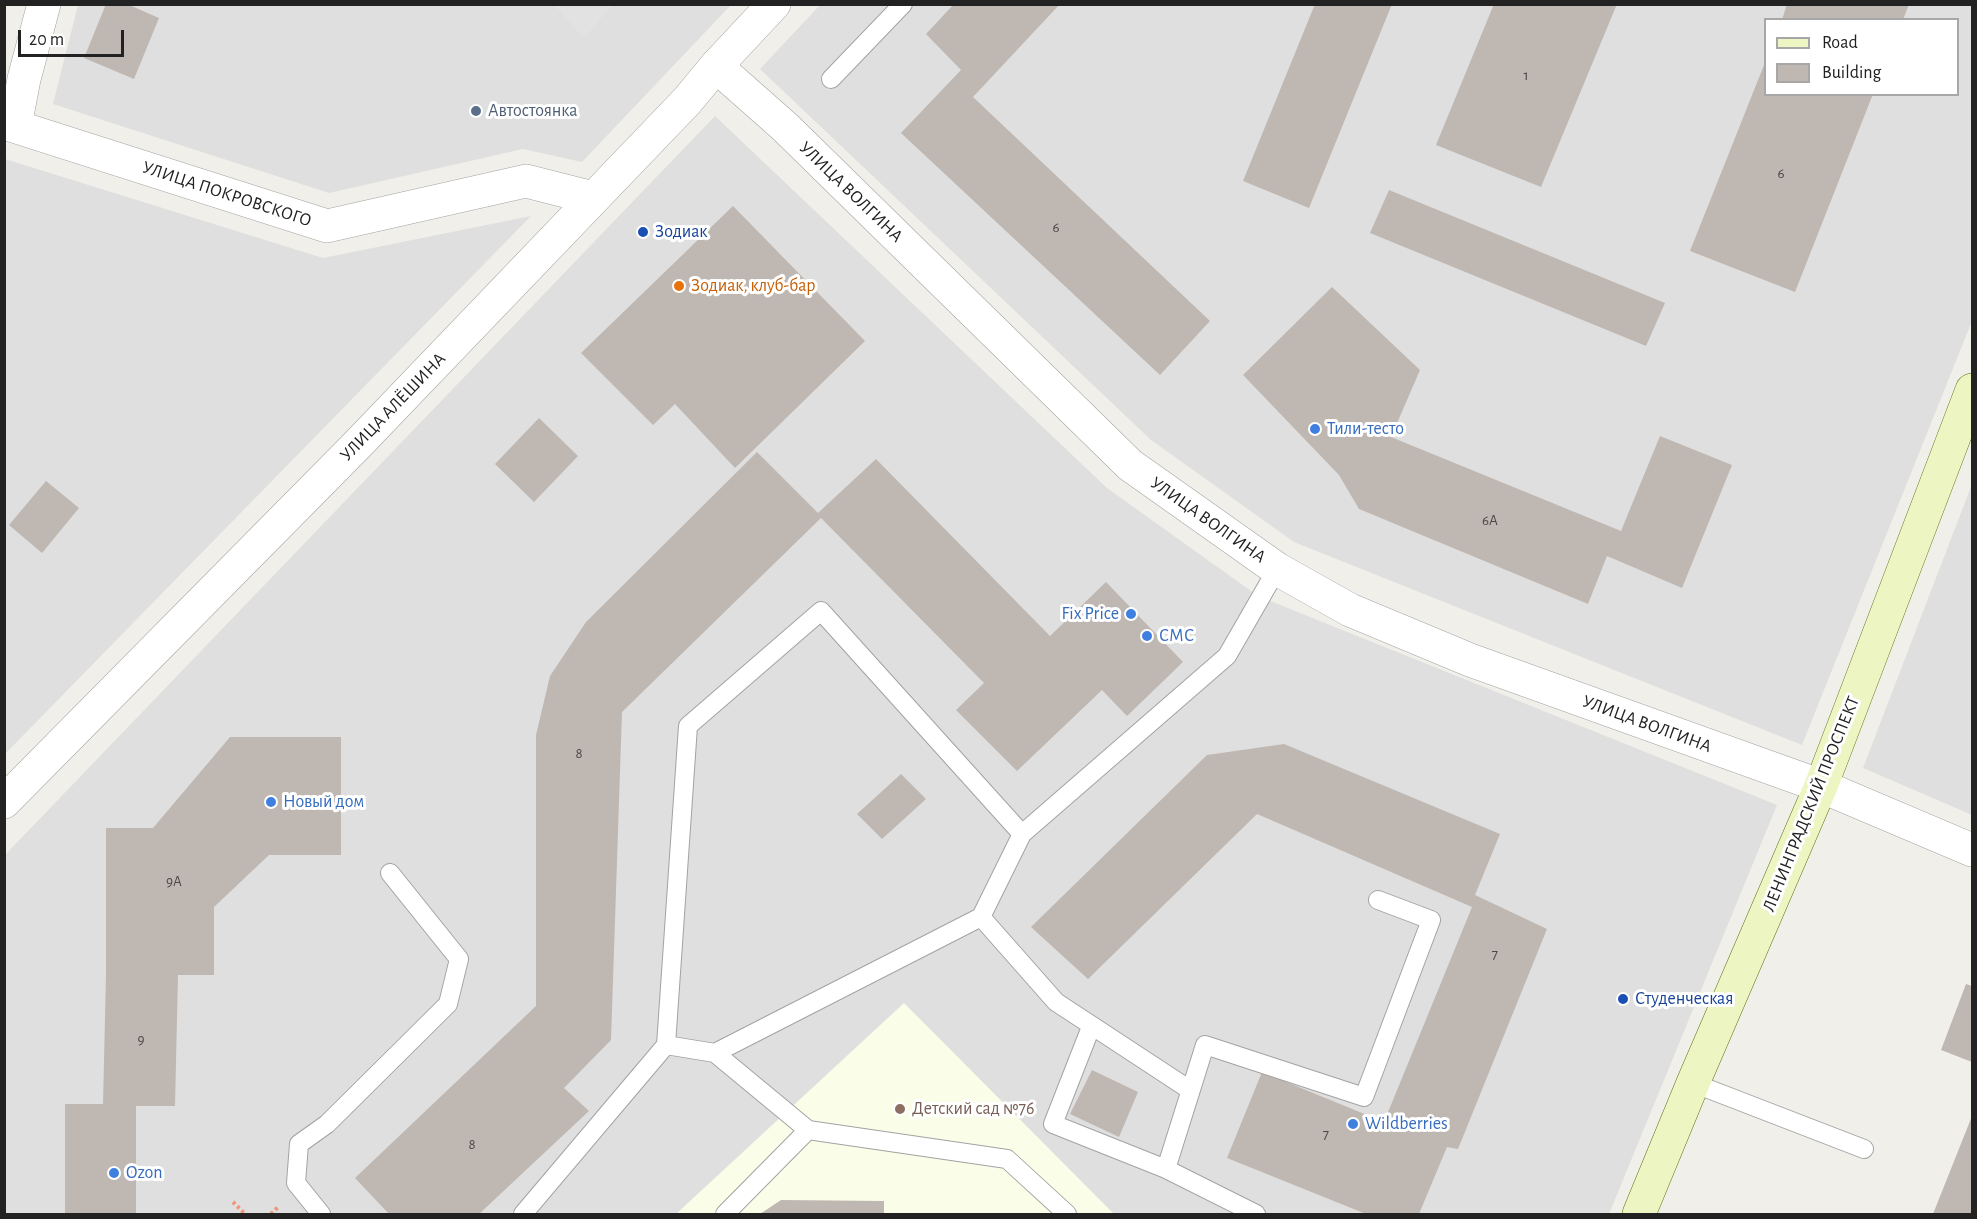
<!DOCTYPE html>
<html>
<head>
<meta charset="utf-8">
<style>
  body { margin:0 }
  #map { position:relative; width:1977px; height:1219px; overflow:hidden; background:#f1efe9; font-family:"Alegreya Sans",sans-serif }
  canvas { display:block }
  .frame { position:absolute; inset:0; border:6px solid #222; pointer-events:none }
  .legend { position:absolute; left:1764px; top:18px; width:195px; height:78px; box-sizing:border-box; background:#fff; border:2px solid #a7a7a7; margin:0; padding:8px 10px; list-style:none; font-size:18px; color:#222 }
  .legend li { display:flex; align-items:center; gap:12px; height:30px }
  .legend b { width:30px; border:2px solid #a7a7a7 }
  .scale { position:absolute; left:18px; top:30px; width:106px; height:27px; box-sizing:border-box; border:3px solid #222; border-top:0; padding-left:8px; font-size:18px; line-height:21px; white-space:nowrap; color:#222; -webkit-text-stroke:4px #fff; paint-order:stroke }
</style>
</head>
<body>
<div id="map">
<canvas width="1977" height="1219"></canvas>
<div class="frame"></div>
<ul class="legend">
<li><b style="height:8px;background:#edf5c3"></b>Road</li>
<li><b style="height:16px;background:#bfb8b2"></b>Building</li>
</ul>
<div class="scale">20 m</div>
</div>
<script>
const context = document.querySelector('canvas').getContext('2d');
context.lineJoin = 'round';
function fill(path, color) {
  context.fillStyle = color;
  context.fill(path, 'evenodd');
}
function shape(rows) {
  const path = new Path2D();
  for (const r of rows) {
    path.moveTo(r[0], r[1]);
    for (let i = 2; i < r.length; i += 2) path.lineTo(r[i], r[i + 1]);
  }
  return path;
}
function stroke(path, color, width, dash) {
  context.strokeStyle = color;
  context.lineWidth = width;
  context.lineCap = dash ? 'butt' : 'round';
  context.setLineDash(dash || []);
  context.stroke(path);
}
function label(font, color, halo, rows, align = 'center') {
  context.font = font + ' "Alegreya Sans",sans-serif';
  context.lineWidth = 6;
  context.setLineDash([]);
  context.textBaseline = 'middle';
  context.strokeStyle = halo;
  context.fillStyle = color;
  for (const [text, x, y, turn = 0] of rows) {
    context.save();
    context.translate(x, y);
    context.rotate((+turn || 0) * Math.PI / 180);
    context.textAlign = isNaN(turn) ? turn : align;
    if (halo) context.strokeText(text, 0, 0);
    context.fillText(text, 0, 0);
    context.restore();
  }
}
fill(shape([
  [78,5,731,5,582,162,523,149,329,193,53,104],
  [820,5,1972,5,1972,321,1802,745,1294,542,1151,440,760,69],
  [1766,20,1958,20,1958,94,1766,94],
  [715,116,1107,488,1258,596,1777,805,1609,1214,5,1214,4,856],
  [5,159,323,258,531,216,5,754],
  [1972,484,1972,815,1863,768]
]), '#e0dfdf');
fill(shape([
  [904,1003,1114,1214,676,1214]
]), '#fafde7');
fill(shape([
  [554,5,613,5,584,38]
]), '#e2e2e2');
fill(shape([
  [106,4,127,4,159,18,134,79,84,58],
  [954,4,1060,4,973,97,1210,321,1160,375,901,133,961,70,926,34],
  [1315,4,1392,4,1309,208,1243,181],
  [1494,4,1617,4,1541,187,1436,145],
  [1787,4,1909,4,1903,20,1782,20],
  [1766,60,1766,94,1873,94,1795,292,1690,251],
  [1389,190,1665,303,1646,346,1370,233],
  [733,206,865,341,735,468,675,404,653,425,581,353],
  [1332,287,1420,370,1391,437,1621,531,1660,436,1732,465,1682,588,1607,556,1588,604,1359,509,1339,475,1243,375],
  [539,418,578,456,534,502,495,464],
  [757,452,818,513,876,459,1050,636,1106,582,1183,662,1127,716,1102,690,1017,771,956,710,984,683,821,518,622,712,611,1040,564,1088,589,1111,479,1214,389,1214,355,1178,536,1006,536,735,550,676,586,622],
  [46,481,79,508,42,553,9,525],
  [230,737,341,737,341,855,269,855,214,907,214,975,178,975,175,1106,136,1106,136,1214,65,1214,65,1104,103,1104,106,975,106,828,153,828],
  [1284,744,1500,834,1475,895,1547,929,1458,1149,1447,1147,1419,1214,1366,1214,1227,1158,1262,1072,1384,1122,1472,907,1257,814,1088,979,1031,927,1207,755],
  [901,774,926,799,882,839,857,814],
  [1966,984,1972,986,1972,1062,1941,1050],
  [1092,1070,1138,1092,1119,1137,1070,1114],
  [1972,1116,1972,1214,1933,1214],
  [781,1200,884,1201,884,1214,760,1214]
]), '#bfb8b2');
const service = shape([
  [831,79,903,4],
  [1022,834,981,917,1056,1002,1190,1090],
  [1091,1027,1053,1124,1166,1169],
  [666,1045,715,1053,981,917],
  [715,1053,808,1130,725,1214],
  [1693,1083,1864,1149],
  [808,1130,1007,1159,1067,1214],
  [321,1214,296,1183,299,1144,327,1124,448,1004,459,959,390,873],
  [523,1214,666,1045,688,726,821,611,1022,834,1227,656,1277,569],
  [1256,1214,1166,1169,1205,1045,1364,1097,1431,920,1378,900]
]);
const minor = shape([
  [716,66,785,127,1130,465,1277,569,1350,610,1470,660,1821,786,1972,850],
  [4,123,327,226,526,181,593,198],
  [15,126,24,79,44,4]
]);
const tertiary = shape([
  [4,802,357,445,687,101,716,66,774,4]
]);
const secondary = shape([
  [1639,1214,1693,1083,1821,786,1972,390]
]);
stroke(service, '#a3a3a3', 20);
stroke(minor, '#a3a3a3', 34);
stroke(tertiary, '#a3a3a3', 34);
stroke(secondary, '#5d730f', 34);
stroke(shape([
  [233,1202,245,1214],
  [271,1214,279,1206]
]), '#ef957d', 4, [3, 3]);
stroke(service, '#fff', 18);
stroke(minor, '#fff', 33);
stroke(tertiary, '#fff', 33);
stroke(secondary, '#edf5c3', 33);
for (const [x, y, r, color] of [
  [476,111,6,"#5c6f8a"],
  [643,232,6,"#1a4fb4"],
  [679,286,6,"#e8710a"],
  [1315,429,6,"#3f7fe0"],
  [1131,614,6,"#3f7fe0"],
  [1147,636,6,"#3f7fe0"],
  [271,802,6,"#3f7fe0"],
  [1623,999,6,"#1a4fb4"],
  [900,1109,6,"#8d6e63"],
  [1353,1124,6,"#3f7fe0"],
  [114,1173,6,"#3f7fe0"]
]) {
  const dot = new Path2D();
  dot.arc(x, y, r, 0, 2 * Math.PI);
  context.fillStyle = color;
  context.fill(dot);
  stroke(dot, '#fff', 2);
}
label('15px', '#494846', null, [
  ["1",1526,75],
  ["6",1781,173],
  ["6",1056,227],
  ["6А",1490,520],
  ["8",579,753],
  ["9А",174,881],
  ["7",1495,954],
  ["9",141,1039],
  ["7",1326,1134],
  ["8",472,1144]
]);
label('18px', '#4e5e75', '#fff', [
  ["Автостоянка",488,111]
], 'left');
label('18px', '#222', '#fff', [
  ["УЛИЦА ВОЛГИНА",851,192,44],
  ["УЛИЦА ПОКРОВСКОГО",227,194,18],
  ["УЛИЦА АЛЁШИНА",393,407,-46],
  ["УЛИЦА ВОЛГИНА",1208,520,35],
  ["УЛИЦА ВОЛГИНА",1647,724,20],
  ["ЛЕНИНГРАДСКИЙ ПРОСПЕКТ",1811,804,-68]
]);
label('18px', '#164399', '#fff', [
  ["Зодиак",655,232],
  ["Студенческая",1635,999]
], 'left');
label('18px', '#c56008', '#fff', [
  ["Зодиак, клуб-бар",691,286]
], 'left');
label('18px', '#366cbe', '#fff', [
  ["Тили-тесто",1327,429],
  ["Fix Price",1119,614,"right"],
  ["СМС",1159,636],
  ["Новый дом",283,802],
  ["Wildberries",1365,1124],
  ["Ozon",126,1173]
], 'left');
label('18px', '#785e54', '#fff', [
  ["Детский сад №76",912,1109]
], 'left');
</script>
</body>
</html>
